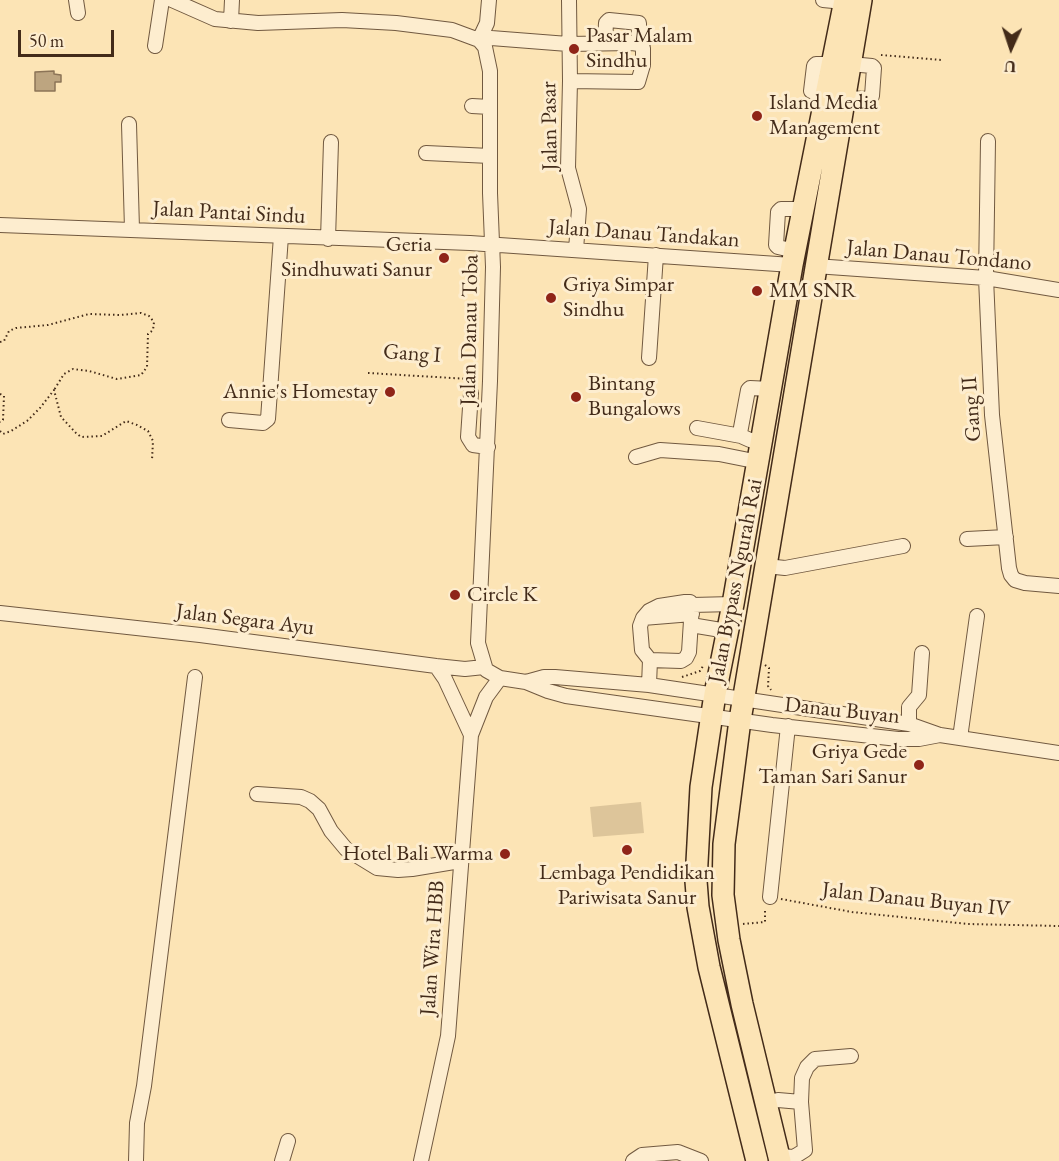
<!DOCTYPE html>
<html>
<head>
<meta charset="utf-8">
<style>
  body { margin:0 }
  #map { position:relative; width:1059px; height:1161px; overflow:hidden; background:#fce4b5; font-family:"EB Garamond",serif }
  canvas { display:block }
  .north { position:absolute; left:981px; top:18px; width:60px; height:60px; -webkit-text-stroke:4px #fdedcf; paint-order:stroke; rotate:183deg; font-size:16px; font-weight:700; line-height:24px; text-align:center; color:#432b19 }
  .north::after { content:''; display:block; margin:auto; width:21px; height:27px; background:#432b19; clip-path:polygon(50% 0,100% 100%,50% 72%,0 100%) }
  .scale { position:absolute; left:18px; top:30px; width:96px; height:27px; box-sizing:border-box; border:3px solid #432b19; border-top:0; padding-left:8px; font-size:18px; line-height:21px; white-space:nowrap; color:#432b19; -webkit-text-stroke:4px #fdedcf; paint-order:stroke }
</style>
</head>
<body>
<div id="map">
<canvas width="1059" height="1161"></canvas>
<div class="north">U</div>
<div class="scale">50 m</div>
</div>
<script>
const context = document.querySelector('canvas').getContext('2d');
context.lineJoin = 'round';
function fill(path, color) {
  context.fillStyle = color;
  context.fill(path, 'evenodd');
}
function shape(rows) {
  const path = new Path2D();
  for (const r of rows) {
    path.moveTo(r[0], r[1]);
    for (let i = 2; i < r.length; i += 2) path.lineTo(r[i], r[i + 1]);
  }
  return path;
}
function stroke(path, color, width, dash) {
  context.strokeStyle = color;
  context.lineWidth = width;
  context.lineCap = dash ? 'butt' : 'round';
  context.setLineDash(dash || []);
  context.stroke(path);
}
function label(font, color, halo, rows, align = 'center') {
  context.font = font + ' "EB Garamond",serif';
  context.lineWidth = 6;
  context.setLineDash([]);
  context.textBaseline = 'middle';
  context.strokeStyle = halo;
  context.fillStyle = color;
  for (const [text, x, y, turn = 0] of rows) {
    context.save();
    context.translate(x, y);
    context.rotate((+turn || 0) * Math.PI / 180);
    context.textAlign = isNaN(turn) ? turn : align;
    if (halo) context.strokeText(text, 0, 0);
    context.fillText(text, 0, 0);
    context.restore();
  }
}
fill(shape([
  [641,802,644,833,593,837,590,807]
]), '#ddc59a');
const water = shape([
  [54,71,54,74,61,75,61,82,55,82,55,91,35,91,35,72,54,71]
]);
fill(water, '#bda580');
stroke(water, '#8c7457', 1.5);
const minor = shape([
  [76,0,78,13],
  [172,0,215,19,258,23,342,20,396,23,452,30,479,40,485,47,490,71,490,193,493,267,490,381,478,643,486,670,500,678,526,682,548,691,566,696,772,725,898,739,919,739,940,735],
  [569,0,570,81,568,168,579,209,576,250],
  [823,0,844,2],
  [231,21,232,0],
  [479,40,491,38,568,44,632,43,639,44,643,48,643,65,638,82,570,81],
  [479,40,487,23,489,0],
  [605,43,606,23,609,20,639,23,639,44],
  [155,46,162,0],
  [825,95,811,91,814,66,816,64,832,64],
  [845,98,869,99,872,96,874,68,872,66,850,64],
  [472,106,490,107],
  [129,124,132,229],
  [988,141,986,278,992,415,1009,568,1011,575,1015,580,1025,583,1059,586],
  [426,153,490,156],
  [0,225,470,243,792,265],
  [328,239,331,142],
  [795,251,778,247,776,245,778,212,781,209,803,209],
  [815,266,986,278,1059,290],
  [649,358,656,255],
  [471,393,468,437,473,445,488,447],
  [229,420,263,423,268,419,281,236],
  [697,428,741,436],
  [762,442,750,440,741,436,740,433,748,390,750,388,771,389],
  [636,457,660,450,719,454,759,462],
  [967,539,1006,537],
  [766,566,785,568,903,546],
  [0,613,200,635,436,666,465,669,484,667],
  [643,618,692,614],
  [691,625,727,631],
  [650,660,681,661,686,658,689,652,692,605],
  [436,666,445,679,471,735],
  [526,682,544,677,555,677,649,685,909,724,940,735,1059,753],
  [649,685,650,660,642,650,640,626,643,618,649,611,659,606,685,602,690,602,692,605,733,604],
  [909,724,909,707,919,695,922,653],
  [960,738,977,616],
  [257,794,301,797,310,801,319,809,331,831,346,849,377,868,398,870,412,869,460,861],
  [770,897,788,726],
  [766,1103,778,1100,801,1102],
  [779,1156,794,1157,805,1150,801,1102,802,1078,807,1067,815,1059,851,1056],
  [136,1161,137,1123,144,1086,195,677],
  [282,1161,288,1141],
  [421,1161,448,1036,471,735,486,697,500,678],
  [633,1161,642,1155,678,1152,701,1161]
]);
const highway = shape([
  [757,1161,709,967,698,907,696,881,701,787,715,694,733,604,792,265,845,0],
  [780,1161,742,1004,729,940,723,895,724,844,740,720,861,0]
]);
stroke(minor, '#715940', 16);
stroke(highway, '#432b19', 24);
stroke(shape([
  [881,55,941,60],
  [0,342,4,341,9,331,16,328,48,325,89,314,120,315,141,313,149,316,154,322,153,330,148,334,147,367,141,375,117,379,89,371,73,369,64,374,54,390],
  [368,373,469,379],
  [0,394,4,396,3,420,0,422],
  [0,431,3,434,11,431,27,421,40,408,54,390,61,417,76,433,81,437,102,436,126,421,137,425,148,431,153,441,152,460],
  [765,665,769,668,768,686,771,690],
  [682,677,700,671,703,666],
  [781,899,852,912,968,924,1059,926],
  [743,924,765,922,765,910]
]), '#432b19', 2, [1.5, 3]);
stroke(minor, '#fdedcf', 14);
stroke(highway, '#fce4b5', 21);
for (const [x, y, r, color] of [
  [574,49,6,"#8f2418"],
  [757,116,6,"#8f2418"],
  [444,258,6,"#8f2418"],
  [757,291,6,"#8f2418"],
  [551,298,6,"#8f2418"],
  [390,392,6,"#8f2418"],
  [576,397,6,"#8f2418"],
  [455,595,6,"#8f2418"],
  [919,765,6,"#8f2418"],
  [627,850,6,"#8f2418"],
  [505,854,6,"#8f2418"]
]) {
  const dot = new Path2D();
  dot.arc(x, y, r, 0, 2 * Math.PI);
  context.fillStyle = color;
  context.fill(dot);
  stroke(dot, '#fdedcf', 2);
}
label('22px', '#432b19', '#fdedcf', [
  ["Pasar Malam",586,36],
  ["Sindhu",586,61],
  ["Island Media",769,103],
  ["Management",769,128],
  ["Geria",432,245,"right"],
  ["Sindhuwati Sanur",432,270,"right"],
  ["Griya Simpar",563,285],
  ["Sindhu",563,310],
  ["MM SNR",769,291],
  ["Bintang",588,384],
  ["Bungalows",588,409],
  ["Annie's Homestay",378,392,"right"],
  ["Circle K",467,595],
  ["Griya Gede",907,752,"right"],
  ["Taman Sari Sanur",907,777,"right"],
  ["Hotel Bali Warma",493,854,"right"],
  ["Lembaga Pendidikan",627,873,"center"],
  ["Pariwisata Sanur",627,898,"center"]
], 'left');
label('22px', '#432b19', '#fdedcf', [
  ["Jalan Pasar",550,126,-91],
  ["Jalan Pantai Sindu",229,213,3],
  ["Jalan Danau Tandakan",644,234,4],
  ["Jalan Danau Tondano",939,256,5],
  ["Jalan Danau Toba",470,330,-89],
  ["Gang I",412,354,4],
  ["Gang II",972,409,-94],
  ["Jalan Bypass Ngurah Rai",736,581,-79],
  ["Jalan Segara Ayu",245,620,7],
  ["Danau Buyan",842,711,6],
  ["Jalan Danau Buyan IV",916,900,6],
  ["Jalan Wira HBB",433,948,-86]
]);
</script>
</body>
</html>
